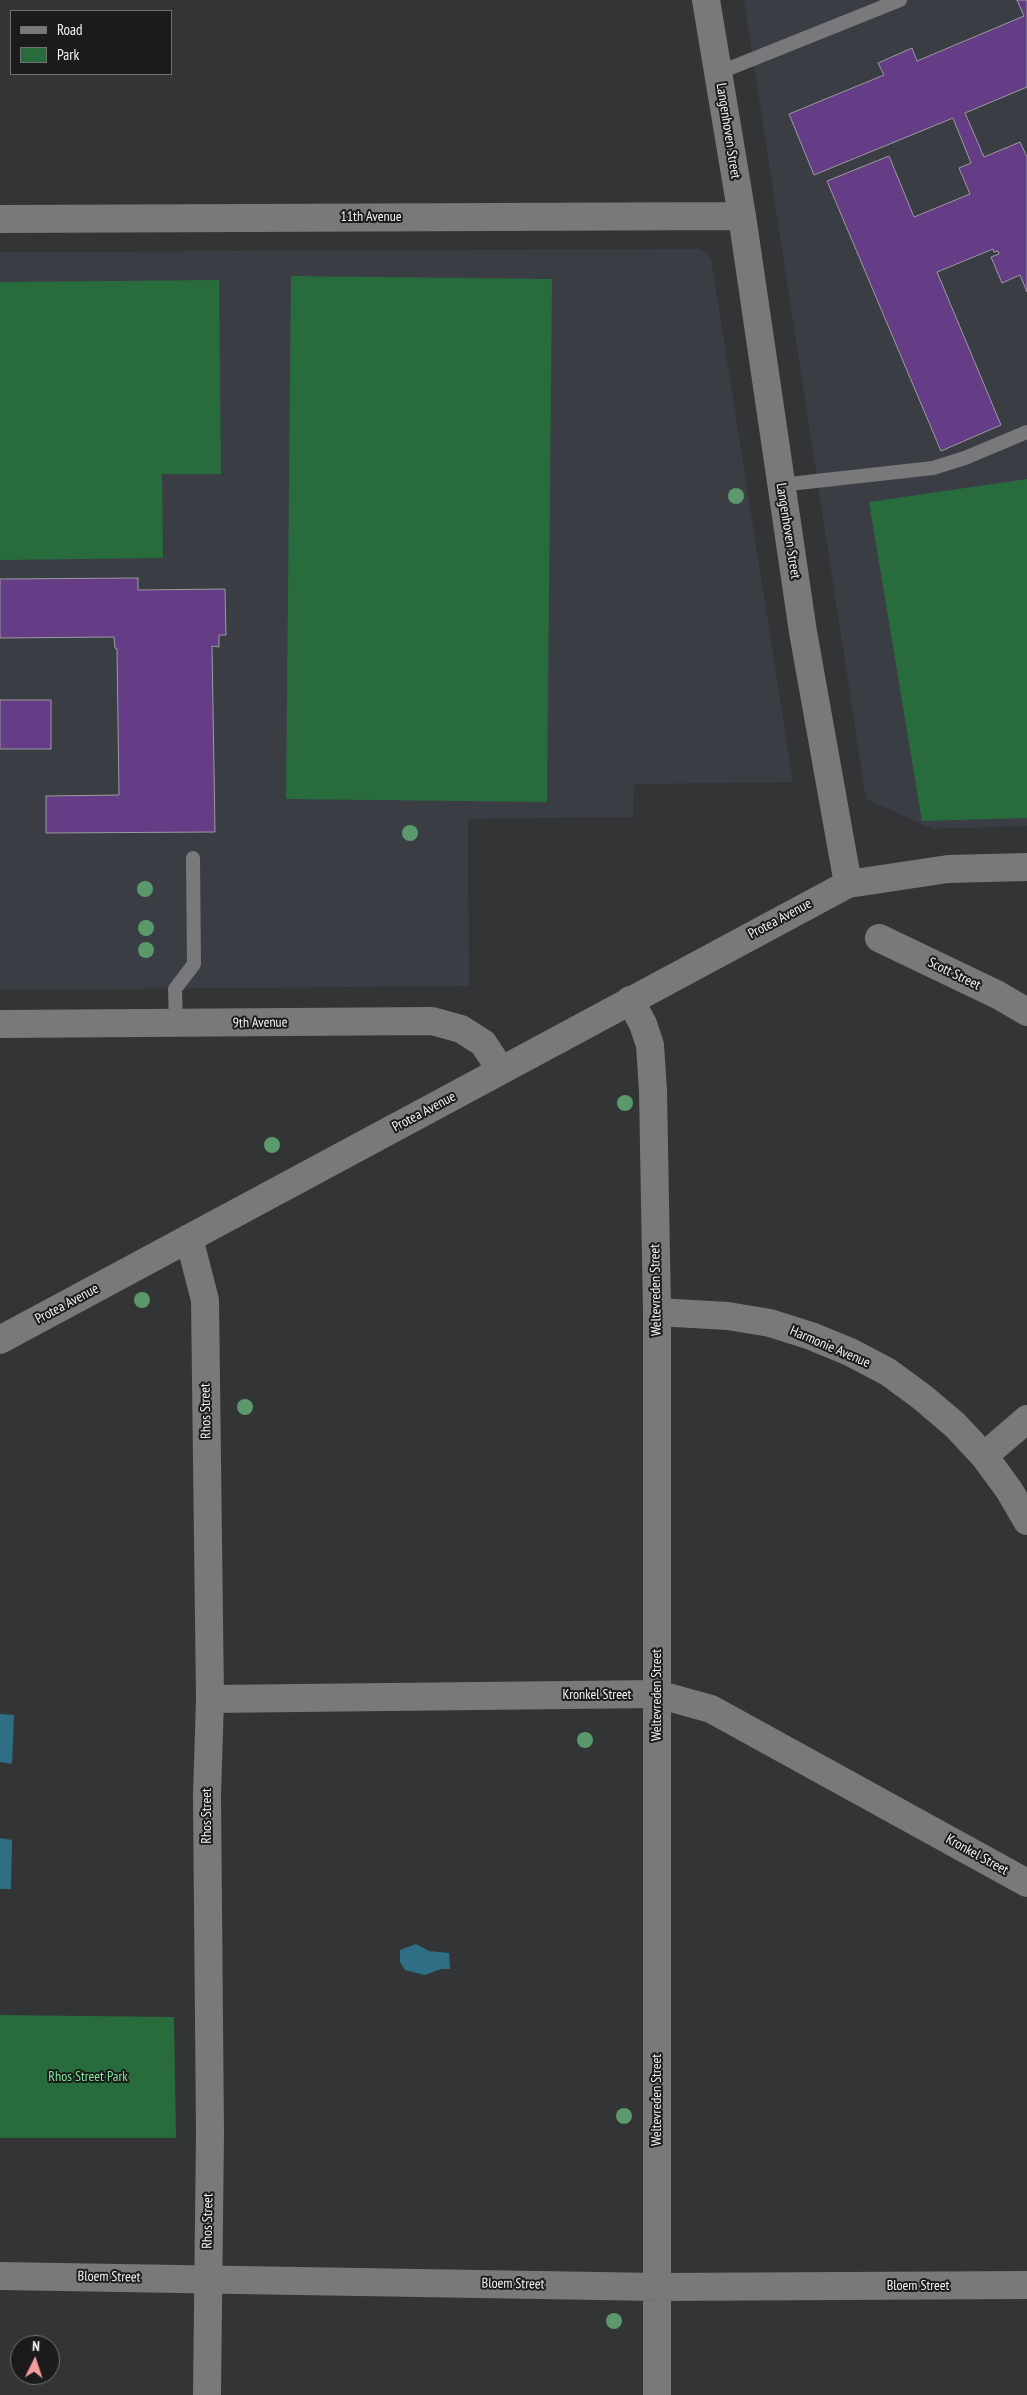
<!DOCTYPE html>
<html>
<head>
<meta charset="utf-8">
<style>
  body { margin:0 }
  #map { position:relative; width:1027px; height:2395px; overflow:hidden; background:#333436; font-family:"PT Sans Narrow",sans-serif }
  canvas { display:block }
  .legend { position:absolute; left:10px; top:10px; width:162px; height:65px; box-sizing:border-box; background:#1b1b1c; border:1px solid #727273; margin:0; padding:6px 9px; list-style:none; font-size:15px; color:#f4f4f6 }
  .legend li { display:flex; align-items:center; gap:10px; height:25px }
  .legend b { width:25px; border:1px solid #727273 }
  .north { position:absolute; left:10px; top:2335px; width:50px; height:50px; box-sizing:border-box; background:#1b1b1c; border:1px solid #727273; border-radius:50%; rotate:4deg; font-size:14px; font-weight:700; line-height:20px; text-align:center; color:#f4f4f6 }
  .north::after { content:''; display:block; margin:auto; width:18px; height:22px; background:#f59b9c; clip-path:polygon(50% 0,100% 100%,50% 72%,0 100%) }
</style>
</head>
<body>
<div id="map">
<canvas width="1027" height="2395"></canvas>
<ul class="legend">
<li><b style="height:6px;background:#79797c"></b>Road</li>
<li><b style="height:14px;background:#286b3d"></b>Park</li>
</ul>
<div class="north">N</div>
</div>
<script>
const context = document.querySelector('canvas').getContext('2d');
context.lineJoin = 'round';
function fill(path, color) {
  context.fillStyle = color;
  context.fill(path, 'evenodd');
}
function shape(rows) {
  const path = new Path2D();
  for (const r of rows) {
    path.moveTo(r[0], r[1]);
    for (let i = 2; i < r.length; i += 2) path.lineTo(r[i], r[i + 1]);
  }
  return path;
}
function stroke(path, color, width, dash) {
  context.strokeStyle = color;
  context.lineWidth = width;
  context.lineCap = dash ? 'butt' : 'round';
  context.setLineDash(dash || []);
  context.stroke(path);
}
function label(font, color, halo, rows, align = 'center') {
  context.font = font + ' "PT Sans Narrow",sans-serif';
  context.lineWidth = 4;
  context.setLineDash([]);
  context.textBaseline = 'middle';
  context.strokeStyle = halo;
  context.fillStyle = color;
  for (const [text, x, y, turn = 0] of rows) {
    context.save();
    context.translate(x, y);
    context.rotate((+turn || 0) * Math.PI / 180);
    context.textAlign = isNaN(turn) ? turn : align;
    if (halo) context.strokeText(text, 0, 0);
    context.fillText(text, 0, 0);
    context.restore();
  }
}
fill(shape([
  [744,0,1027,0,1027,826,933,829,866,799],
  [700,249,711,258,793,782,634,784,633,817,468,819,469,986,0,990,0,252]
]), '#3b3d45');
fill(shape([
  [291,276,552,279,547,802,286,799],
  [219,280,221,474,162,474,163,558,0,560,0,282],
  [1027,479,1027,818,922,821,869,502],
  [0,2015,174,2017,176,2138,0,2138]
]), '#286b3d');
fill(shape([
  [0,1714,14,1715,12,1764,0,1762],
  [0,1838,12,1840,11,1889,0,1889],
  [416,1944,429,1951,449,1953,450,1969,441,1969,425,1975,405,1970,400,1962,400,1950]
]), '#2f6f85');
const building = shape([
  [1017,0,1027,0,1027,87,965,113,984,157,1020,142,1027,157,1027,292,1020,275,1002,283,991,257,999,254,998,251,994,252,993,249,937,272,1001,425,941,451,827,181,889,156,914,217,970,194,959,168,971,163,953,118,814,175,789,114,884,75,878,63,912,48,917,61,1024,16,1017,0],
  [138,578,138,590,225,589,226,635,219,635,219,647,212,646,215,832,46,833,46,796,119,795,117,649,115,648,114,637,0,638,0,579,138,578],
  [0,700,51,700,51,749,0,749,0,700]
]);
fill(building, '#643d86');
stroke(building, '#9c9b9d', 1);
stroke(shape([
  [718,73,900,0],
  [780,485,933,468,965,458,1027,432],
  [176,1024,175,989,194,964,193,858]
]), '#79797c', 14);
stroke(shape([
  [706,0,742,216,803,632,848,884],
  [0,219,742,216],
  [879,938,998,995,1027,1012],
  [630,1000,643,1024,650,1045,653,1091,657,1312,657,2395],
  [0,1024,432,1021,461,1029,483,1043,501,1070],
  [189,1238,205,1300,210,1699,207,1795,210,2133,207,2395],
  [657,1312,728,1316,770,1323,811,1336,850,1352,888,1372,922,1397,955,1425,984,1456,1009,1490,1027,1521],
  [0,1340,848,884,948,869,1027,867],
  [984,1456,1027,1419],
  [210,1699,657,1694,711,1709,1027,1883],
  [0,2276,658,2287,1027,2285]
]), '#79797c', 28);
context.fillStyle = '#5b986c';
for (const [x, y] of [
  [736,496],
  [410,833],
  [145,889],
  [146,928],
  [146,950],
  [625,1103],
  [272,1145],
  [142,1300],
  [245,1407],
  [585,1740],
  [624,2116],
  [614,2321]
]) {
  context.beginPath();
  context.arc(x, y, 8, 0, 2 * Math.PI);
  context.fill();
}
label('14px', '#f4f4f6', '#1b1b1c', [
  ["Langenhoven Street",728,131,81],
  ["11th Avenue",371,217],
  ["Langenhoven Street",788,531,81],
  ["Protea Avenue",780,919,-28],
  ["Scott Street",954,974,26],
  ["9th Avenue",260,1023,-1],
  ["Protea Avenue",424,1112,-28],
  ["Weltevreden Street",656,1290,-91],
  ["Protea Avenue",67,1304,-28],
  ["Harmonie Avenue",830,1347,23],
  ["Rhos Street",206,1411,-91],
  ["Kronkel Street",597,1695],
  ["Weltevreden Street",657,1695,-90],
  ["Rhos Street",207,1816,-90],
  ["Kronkel Street",977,1855,29],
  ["Weltevreden Street",657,2100,-90],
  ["Rhos Street",208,2221,-89],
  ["Bloem Street",109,2277,1],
  ["Bloem Street",513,2284,1],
  ["Bloem Street",918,2286]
]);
label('14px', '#7be998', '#1b1b1c', [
  ["Rhos Street Park",88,2077]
]);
</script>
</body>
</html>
